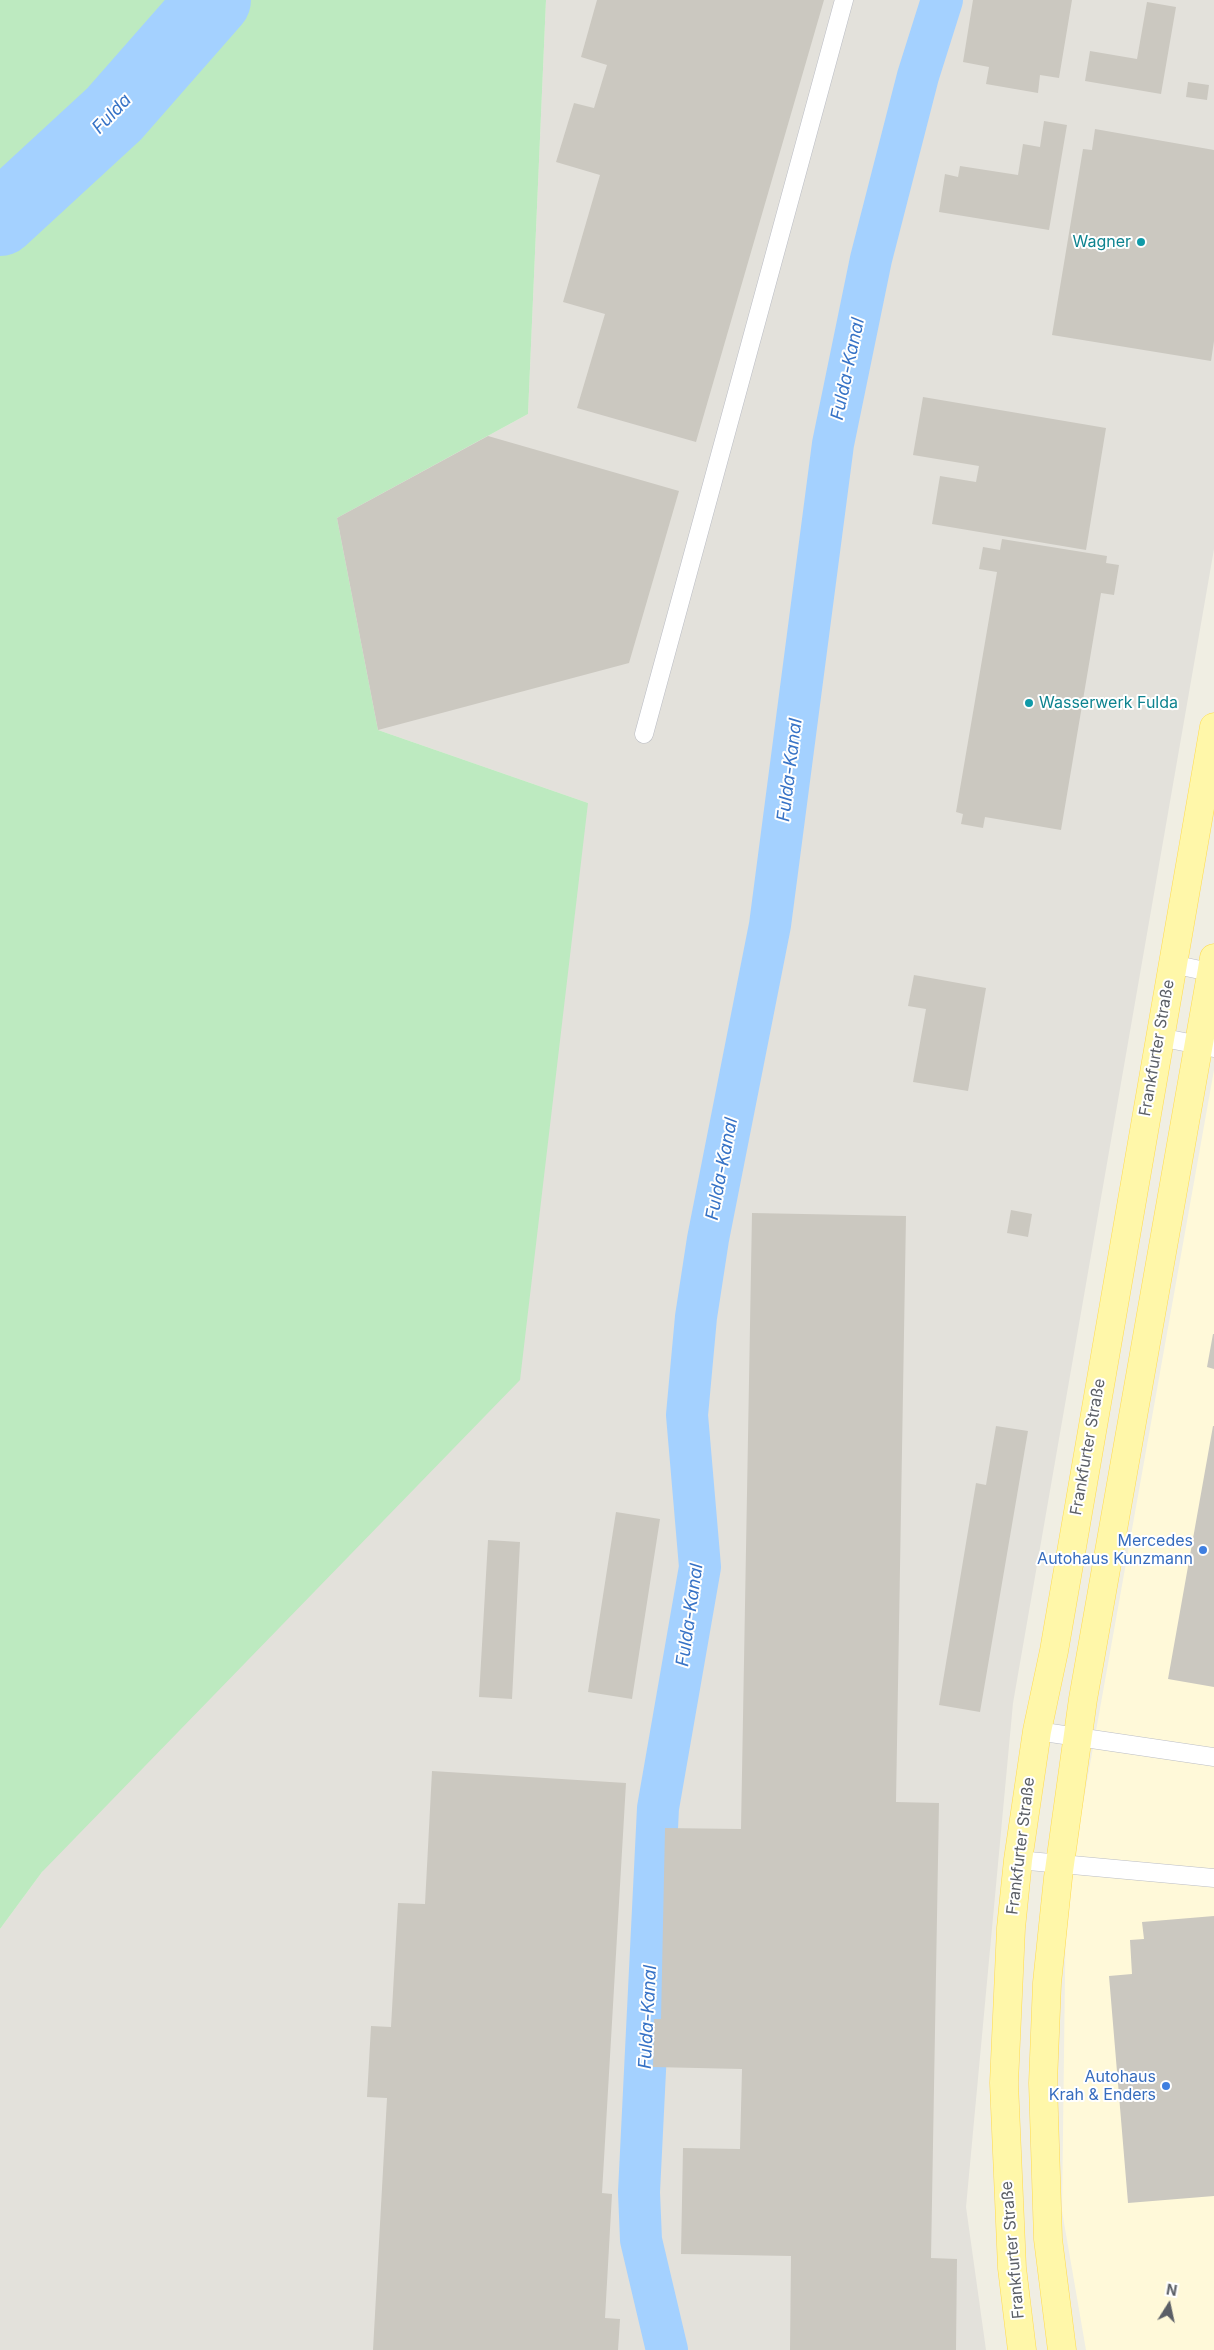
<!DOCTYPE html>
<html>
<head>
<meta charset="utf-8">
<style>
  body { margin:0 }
  #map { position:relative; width:1214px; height:2350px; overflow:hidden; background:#f0eee3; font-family:Inter,sans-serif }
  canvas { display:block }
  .north { position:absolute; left:1144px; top:2280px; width:50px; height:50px; -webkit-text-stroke:4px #fff; paint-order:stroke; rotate:10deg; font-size:14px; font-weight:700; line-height:20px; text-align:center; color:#5b5f66 }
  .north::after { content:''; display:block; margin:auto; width:18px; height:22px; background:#5b5f66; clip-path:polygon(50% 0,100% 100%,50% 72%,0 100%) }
</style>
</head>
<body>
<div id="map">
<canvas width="1214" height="2350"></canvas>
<div class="north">N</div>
</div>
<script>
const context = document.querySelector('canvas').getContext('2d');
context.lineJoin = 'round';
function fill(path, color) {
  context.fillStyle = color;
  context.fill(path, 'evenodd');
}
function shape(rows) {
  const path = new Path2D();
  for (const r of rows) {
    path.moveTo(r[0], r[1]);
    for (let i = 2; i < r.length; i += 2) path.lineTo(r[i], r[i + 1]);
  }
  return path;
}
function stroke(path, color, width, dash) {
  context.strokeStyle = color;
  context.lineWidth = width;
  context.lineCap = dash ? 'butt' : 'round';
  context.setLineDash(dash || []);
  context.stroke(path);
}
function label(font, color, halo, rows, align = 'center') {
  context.font = font + ' Inter,sans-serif';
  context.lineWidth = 4;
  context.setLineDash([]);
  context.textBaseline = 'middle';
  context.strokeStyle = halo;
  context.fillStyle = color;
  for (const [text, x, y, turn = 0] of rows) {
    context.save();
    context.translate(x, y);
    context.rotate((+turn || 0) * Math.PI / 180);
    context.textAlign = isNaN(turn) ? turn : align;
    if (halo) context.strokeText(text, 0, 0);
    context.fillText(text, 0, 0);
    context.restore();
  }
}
fill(shape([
  [1214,1070,1214,2350,1086,2350,1062,2211,1066,1899]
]), '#fff9d9');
fill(shape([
  [546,0,1214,0,1214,549,1013,1703,966,2207,986,2350,0,2350,0,1929,42,1872,588,803,378,730,337,518,528,414]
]), '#e3e1db');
fill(shape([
  [0,0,546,0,528,414,337,518,378,730,588,803,520,1380,42,1872,0,1929]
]), '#bdeac0');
stroke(shape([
  [667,2350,641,2240,639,2192,658,1808,700,1567,687,1415,696,1317,708,1239,770,925,833,444,871,259,918,76,942,0]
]), '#a4d1ff', 42);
stroke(shape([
  [0,219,114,114,214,0]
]), '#a4d1ff', 74);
fill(shape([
  [597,0,824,0,696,442,577,408,605,314,563,302,600,175,556,162,574,103,594,108,607,65,581,57],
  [973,0,1072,0,1059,78,1040,75,1038,93,986,84,989,67,963,62],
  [1147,2,1176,7,1161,94,1085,81,1090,51,1137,59],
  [1188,82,1209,85,1207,100,1186,97],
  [1044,121,1067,125,1049,230,939,212,945,174,958,177,960,166,1018,175,1023,144,1040,147],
  [1095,129,1214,150,1214,341,1211,361,1052,335,1083,149,1092,150],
  [923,397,1106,428,1086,550,932,524,940,476,976,482,979,466,913,455],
  [488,436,679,491,629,663,378,730,337,518],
  [1002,539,1107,556,1106,563,1119,565,1114,595,1101,593,1061,830,985,817,983,828,961,824,963,814,956,812,997,572,979,569,983,547,1000,550],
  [914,975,986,988,968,1091,913,1082,926,1009,908,1006],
  [1011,1210,1032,1214,1028,1237,1007,1233],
  [752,1213,906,1216,896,1802,939,1803,931,2258,957,2259,956,2350,790,2350,791,2256,681,2254,683,2148,740,2149,742,2069,653,2067,654,2019,661,2019,665,1828,741,1829],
  [1213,1334,1214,1334,1214,1369,1207,1367],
  [996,1426,1028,1431,980,1712,939,1705,976,1483,986,1485],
  [1213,1426,1214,1426,1214,1687,1168,1679],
  [616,1512,660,1519,632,1699,588,1692],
  [488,1540,520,1542,512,1699,479,1697],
  [432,1771,626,1783,602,2193,612,2194,605,2318,620,2319,618,2350,373,2350,387,2098,367,2097,371,2026,391,2027,398,1903,425,1904],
  [1214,1916,1214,2196,1128,2203,1109,1976,1132,1974,1130,1940,1144,1939,1142,1922]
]), '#cbc8c0');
const service = shape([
  [644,734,844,0],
  [1172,964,1214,973],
  [1159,1037,1214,1048],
  [1037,1731,1214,1757],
  [1018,1860,1214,1878]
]);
const primary = shape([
  [1022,2350,1012,2268,1004,2083,1011,1928,1018,1860,1037,1731,1054,1651,1214,727],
  [1062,2350,1048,2239,1043,2083,1047,1983,1058,1878,1083,1699,1214,958]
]);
stroke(service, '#bbbdc4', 19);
stroke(primary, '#ffda4d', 29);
stroke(service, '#fff', 18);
stroke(primary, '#fff7a9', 28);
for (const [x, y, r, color] of [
  [1141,242,5,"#0f9aa8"],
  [1029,703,5,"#0f9aa8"],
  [1203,1550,5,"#3f7fe0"],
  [1166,2086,5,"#3f7fe0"]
]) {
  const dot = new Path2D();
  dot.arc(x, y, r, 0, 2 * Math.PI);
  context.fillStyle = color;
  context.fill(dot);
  stroke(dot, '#fff', 2);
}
label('16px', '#0d838f', '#fff', [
  ["Wagner",1131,242],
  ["Wasserwerk Fulda",1039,703,"left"]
], 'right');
label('16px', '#5b5f66', '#fff', [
  ["Frankfurter Straße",1157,1048,-80],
  ["Frankfurter Straße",1088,1447,-80],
  ["Frankfurter Straße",1021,1846,-83],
  ["Frankfurter Straße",1013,2250,-95]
]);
label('16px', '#366cbe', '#fff', [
  ["Mercedes",1193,1541],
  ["Autohaus Kunzmann",1193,1559],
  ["Autohaus",1156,2077],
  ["Krah & Enders",1156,2095]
], 'right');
label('italic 18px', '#3773c6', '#fff', [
  ["Fulda",112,114,-46],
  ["Fulda-Kanal",848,369,-78],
  ["Fulda-Kanal",790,770,-83],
  ["Fulda-Kanal",722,1169,-79],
  ["Fulda-Kanal",690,1615,-82],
  ["Fulda-Kanal",648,2017,-87]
]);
</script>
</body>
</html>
